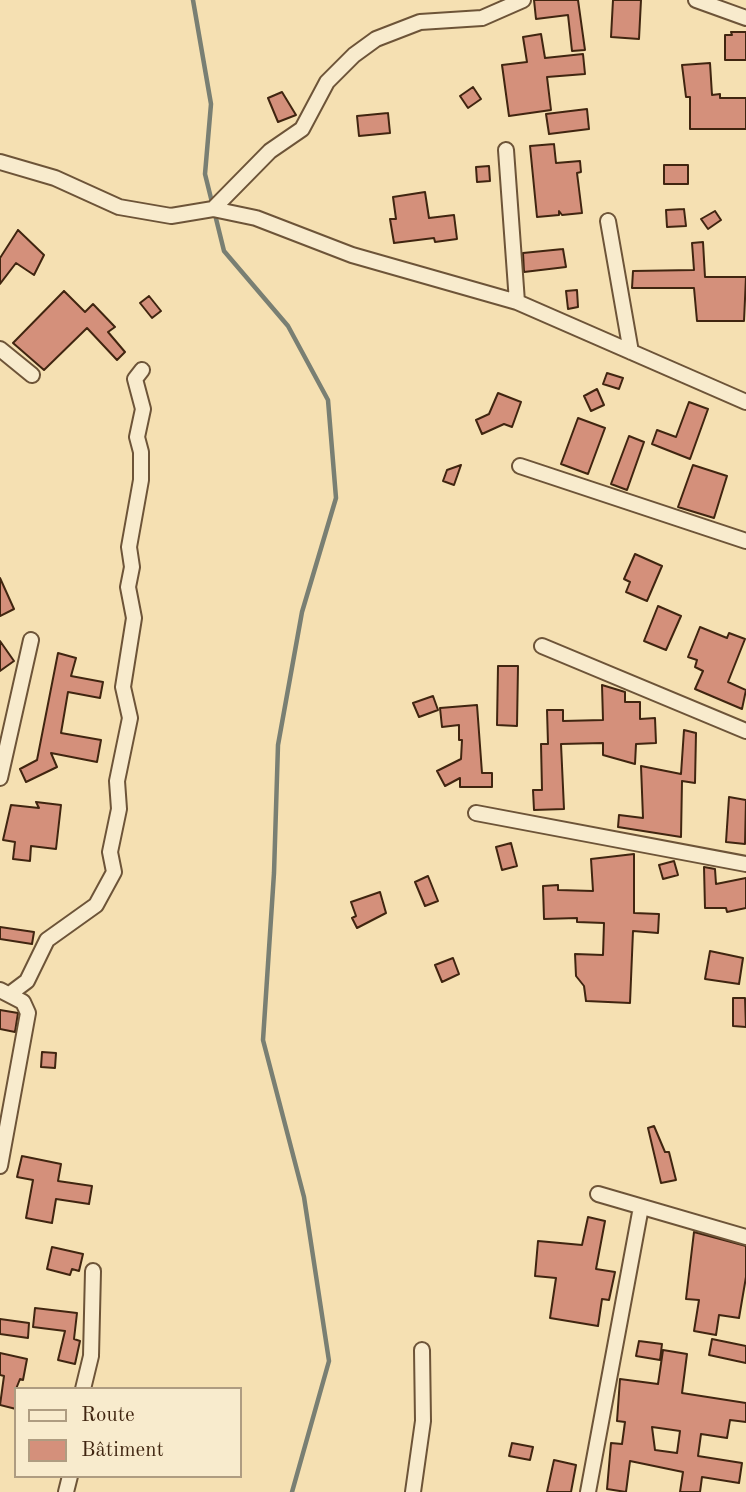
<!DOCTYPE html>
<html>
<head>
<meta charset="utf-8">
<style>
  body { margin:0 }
  #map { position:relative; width:746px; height:1492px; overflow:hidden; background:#f5e0b2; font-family:"Old Standard TT",serif }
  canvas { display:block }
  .legend { position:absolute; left:14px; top:1387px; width:228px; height:91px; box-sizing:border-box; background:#f8ebcd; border:2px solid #ae9c81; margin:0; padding:9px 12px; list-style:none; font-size:21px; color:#402510 }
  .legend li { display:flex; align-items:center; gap:14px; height:35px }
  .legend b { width:35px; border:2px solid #ae9c81 }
</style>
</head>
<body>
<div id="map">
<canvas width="746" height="1492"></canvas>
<ul class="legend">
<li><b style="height:9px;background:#f8ebcd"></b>Route</li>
<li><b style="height:19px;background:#d4907b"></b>Bâtiment</li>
</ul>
</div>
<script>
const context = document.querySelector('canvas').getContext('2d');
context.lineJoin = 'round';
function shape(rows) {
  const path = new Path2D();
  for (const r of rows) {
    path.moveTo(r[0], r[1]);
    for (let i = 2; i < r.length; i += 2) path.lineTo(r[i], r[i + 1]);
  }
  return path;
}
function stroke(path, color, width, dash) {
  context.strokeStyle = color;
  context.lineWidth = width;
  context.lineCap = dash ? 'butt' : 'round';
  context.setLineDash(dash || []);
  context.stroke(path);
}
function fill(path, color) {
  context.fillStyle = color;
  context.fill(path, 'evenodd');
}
stroke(shape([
  [193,0,211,104,205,174,224,251,288,326,328,400,336,498,302,612,278,745,274,873,263,1040,304,1197,329,1361,292,1492]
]), '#797f73', 4.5);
const building = shape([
  [534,0,578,0,585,50,572,51,568,15,536,19,534,0],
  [613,0,641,0,639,39,611,37,613,0],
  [731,32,746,32,746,60,725,60,725,35,732,35,731,32],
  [541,34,545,58,583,54,585,74,547,77,551,110,509,116,502,65,527,62,523,37,541,34],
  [710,63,712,95,720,94,720,98,746,98,746,129,690,129,690,97,686,97,682,65,710,63],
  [473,87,481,99,468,108,460,96,473,87],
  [282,92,296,115,278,122,268,98,282,92],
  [587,109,589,129,549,134,546,114,587,109],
  [388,113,390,133,359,136,357,116,388,113],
  [554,144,556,163,580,161,581,172,577,173,582,213,562,215,559,211,559,215,537,217,530,146,554,144],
  [664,165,688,165,688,184,664,184,664,165],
  [489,166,490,181,477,182,476,167,489,166],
  [425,192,429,218,454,215,457,239,435,242,434,238,394,243,390,219,396,219,393,197,425,192],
  [684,209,686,226,667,227,666,210,684,209],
  [715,211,721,220,708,229,701,219,715,211],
  [18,230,44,255,34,275,16,263,0,284,0,258,18,230],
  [703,242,705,277,746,277,744,321,697,321,694,288,632,288,633,271,694,270,692,243,703,242],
  [563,249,566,267,524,272,523,253,563,249],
  [577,290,578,307,568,309,566,291,577,290],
  [64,291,85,312,93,304,115,327,108,332,125,352,117,360,87,328,44,370,13,343,64,291],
  [149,296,161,311,152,318,140,303,149,296],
  [607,373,623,378,619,389,603,384,607,373],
  [597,389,604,405,591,411,584,396,597,389],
  [498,393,521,402,512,427,504,424,482,434,476,420,489,414,498,393],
  [689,402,708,409,690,459,652,444,657,430,676,437,689,402],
  [578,418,605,428,588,474,561,464,578,418],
  [629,436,644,442,627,490,611,484,629,436],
  [461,465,454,485,443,481,447,470,461,465],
  [693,465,727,476,714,518,678,507,693,465],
  [635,554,662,566,647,601,626,592,630,582,624,579,635,554],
  [0,578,14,609,0,616,0,578],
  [658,606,681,616,666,650,644,641,658,606],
  [700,627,727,638,729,633,745,639,728,682,746,690,742,709,695,689,703,671,695,667,697,660,688,657,700,627],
  [0,641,14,661,0,671,0,641],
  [58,653,76,658,71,676,103,682,100,698,68,692,61,733,101,740,97,762,51,753,57,767,26,782,20,769,37,760,58,653],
  [498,666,518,666,517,726,497,725,498,666],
  [602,685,625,692,625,702,640,702,640,719,655,718,656,743,636,744,635,764,603,755,603,743,561,744,564,809,534,810,533,790,542,790,541,744,548,744,547,710,563,710,563,721,603,720,602,685],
  [433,696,438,710,419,717,413,703,433,696],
  [477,705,482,773,492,773,492,787,460,787,460,778,445,786,437,771,461,759,462,740,459,740,459,725,442,727,440,708,477,705],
  [684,730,696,733,695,783,682,781,681,837,618,827,619,815,643,818,641,766,681,774,684,730],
  [729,797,746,800,745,844,726,842,729,797],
  [36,802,61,805,56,849,31,846,30,861,13,859,15,842,3,840,11,805,39,808,36,802],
  [511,843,517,866,502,870,496,847,511,843],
  [634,854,634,913,659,914,658,933,633,931,630,1003,586,1001,584,986,576,976,575,954,603,955,604,923,577,922,577,918,544,919,543,886,558,885,558,890,593,891,591,859,634,854],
  [674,861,678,875,663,879,659,865,674,861],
  [704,867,715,869,716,884,746,878,746,908,727,912,726,908,705,908,704,867],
  [428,876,438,901,425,906,415,882,428,876],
  [380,892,386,913,357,928,352,918,356,916,351,902,380,892],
  [0,927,34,932,32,944,0,939,0,927],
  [710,951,743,958,739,984,705,979,710,951],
  [453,958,459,974,442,982,435,965,453,958],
  [733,998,745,998,746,1027,733,1026,733,998],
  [0,1010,18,1013,15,1032,0,1029,0,1010],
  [42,1052,56,1053,55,1068,41,1067,42,1052],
  [654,1126,665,1152,669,1152,676,1180,661,1183,648,1128,654,1126],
  [22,1156,61,1164,58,1181,92,1186,89,1204,56,1199,52,1223,26,1218,33,1180,17,1177,22,1156],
  [588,1217,605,1221,596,1269,615,1272,609,1300,602,1299,598,1326,550,1318,556,1278,535,1276,538,1241,582,1245,588,1217],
  [694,1232,746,1246,746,1277,739,1318,719,1315,716,1335,694,1331,699,1300,686,1299,694,1232],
  [52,1247,83,1254,79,1271,72,1269,70,1275,47,1269,52,1247],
  [35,1308,77,1313,74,1339,80,1341,75,1364,58,1360,65,1331,33,1327,35,1308],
  [0,1319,29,1323,28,1338,0,1334,0,1319],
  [712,1339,746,1346,746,1363,709,1355,712,1339],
  [639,1341,662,1344,660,1360,636,1356,639,1341],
  [663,1350,687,1354,682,1393,746,1403,746,1422,730,1420,727,1438,701,1434,698,1456,742,1463,739,1483,702,1477,700,1492,680,1492,683,1472,630,1461,626,1492,607,1489,611,1443,622,1444,625,1422,617,1421,620,1379,658,1384,663,1350],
  [652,1427,680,1431,677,1453,655,1450,652,1427],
  [0,1353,27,1359,23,1380,20,1379,16,1389,16,1409,0,1405,4,1376,0,1375,0,1353],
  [512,1443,533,1447,530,1460,509,1456,512,1443],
  [554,1460,576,1465,571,1492,547,1492,554,1460]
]);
fill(building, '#d4907b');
stroke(building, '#402510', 2);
const minor = shape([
  [696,0,746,18],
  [506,150,517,302],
  [0,162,55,178,119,207,171,216,213,209,256,218,352,255,517,302,746,402],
  [213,209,270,151,302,129,327,82,354,55,376,39,420,22,482,18,523,0],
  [608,221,631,352],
  [0,349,32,375],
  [520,466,746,541],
  [542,646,746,731],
  [0,778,31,640],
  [476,813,746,864],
  [0,990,23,1002,28,1013,0,1166],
  [11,993,27,981,47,940,96,905,114,872,110,852,119,809,117,781,130,718,123,687,134,618,128,587,132,567,129,547,141,480,141,452,137,437,143,409,135,379,142,370],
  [598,1194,746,1237],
  [83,1389,91,1356,93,1271],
  [66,1492,70,1476],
  [413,1492,423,1421,422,1350],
  [588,1492,641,1207]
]);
stroke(minor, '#6d5438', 18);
stroke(minor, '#f8ebcd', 14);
</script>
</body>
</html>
